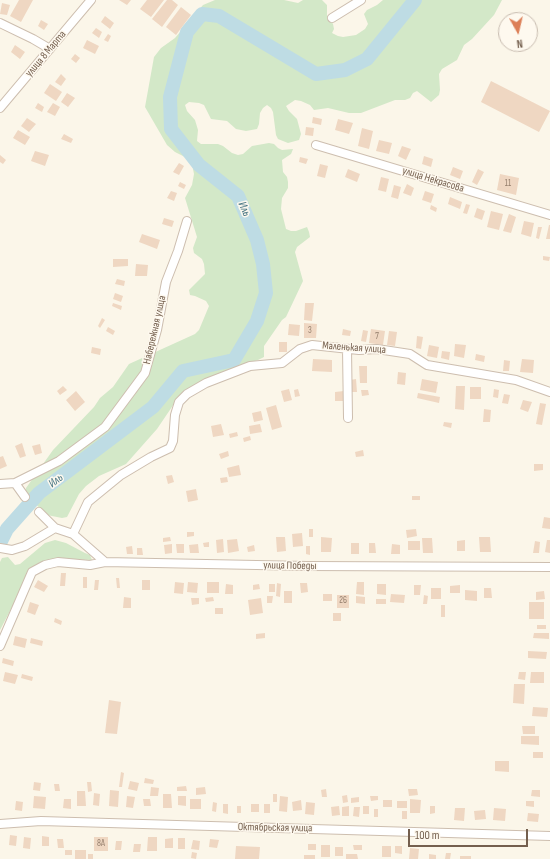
<!DOCTYPE html>
<html>
<head>
<meta charset="utf-8">
<style>
  body { margin:0 }
  #map { position:relative; width:550px; height:859px; overflow:hidden; background:#fbf6e9; font-family:"Sofia Sans Condensed",sans-serif }
  canvas { display:block }
  .north { position:absolute; left:498px; top:12px; width:40px; height:40px; box-sizing:border-box; background:#fef9ef; border:1px solid #c7bbaf; border-radius:50%; rotate:172deg; font-size:11px; font-weight:700; line-height:16px; text-align:center; color:#745f4e }
  .north::after { content:''; display:block; margin:auto; width:14px; height:18px; background:#dc7f57; clip-path:polygon(50% 0,100% 100%,50% 72%,0 100%) }
  .scale { position:absolute; left:408px; top:829px; width:120px; height:18px; box-sizing:border-box; border:2px solid #745f4e; border-top:0; padding-left:5px; font-size:12px; line-height:14px; white-space:nowrap; color:#745f4e; -webkit-text-stroke:3px #fef9ef; paint-order:stroke }
</style>
</head>
<body>
<div id="map">
<canvas width="550" height="859"></canvas>
<div class="north">N</div>
<div class="scale">100 m</div>
</div>
<script>
const context = document.querySelector('canvas').getContext('2d');
context.lineJoin = 'round';
function fill(path, color) {
  context.fillStyle = color;
  context.fill(path, 'evenodd');
}
function shape(rows) {
  const path = new Path2D();
  for (const r of rows) {
    path.moveTo(r[0], r[1]);
    for (let i = 2; i < r.length; i += 2) path.lineTo(r[i], r[i + 1]);
  }
  return path;
}
function stroke(path, color, width, dash) {
  context.strokeStyle = color;
  context.lineWidth = width;
  context.lineCap = dash ? 'butt' : 'round';
  context.setLineDash(dash || []);
  context.stroke(path);
}
function label(font, color, halo, rows, align = 'center') {
  context.font = font + ' "Sofia Sans Condensed",sans-serif';
  context.lineWidth = 3;
  context.setLineDash([]);
  context.textBaseline = 'middle';
  context.strokeStyle = halo;
  context.fillStyle = color;
  for (const [text, x, y, turn = 0] of rows) {
    context.save();
    context.translate(x, y);
    context.rotate((+turn || 0) * Math.PI / 180);
    context.textAlign = isNaN(turn) ? turn : align;
    if (halo) context.strokeText(text, 0, 0);
    context.fillText(text, 0, 0);
    context.restore();
  }
}
fill(shape([
  [215,0,284,0,298,3,303,0,322,0,327,5,327,15,333,24,334,29,332,33,338,36,343,37,356,35,365,29,368,24,364,14,367,10,377,5,383,0,502,0,494,15,472,39,464,45,457,60,442,69,439,74,440,90,439,95,431,102,417,91,413,93,410,98,405,100,395,100,361,113,349,113,328,108,314,110,310,105,301,101,295,100,286,106,289,111,297,119,301,134,299,140,288,143,278,139,276,135,273,112,271,108,267,105,263,108,260,113,259,124,257,129,246,131,236,129,227,121,211,119,204,105,199,103,189,102,185,105,187,111,195,120,198,130,197,141,201,144,218,144,223,146,232,153,238,155,243,154,252,146,269,143,274,144,278,148,282,150,293,149,291,154,282,160,283,172,287,177,288,182,288,188,282,198,281,209,286,229,291,231,296,231,307,227,309,232,310,237,297,247,295,252,303,281,286,317,282,320,264,346,264,357,258,360,220,373,180,395,157,429,126,464,99,476,86,486,79,494,67,517,62,518,47,515,25,494,26,488,53,450,94,407,100,398,113,387,129,364,195,334,199,330,209,306,206,301,195,296,190,295,189,290,205,274,204,264,202,259,194,253,193,248,197,237,185,198,192,185,194,174,192,164,189,159,175,152,167,145,145,107,154,57,161,48,175,38,203,5],
  [55,540,66,543,85,553,90,555,92,560,56,559,33,567,0,630,0,562,2,558,8,557,15,565,20,564,45,543]
]), '#d3e8c8');
stroke(shape([
  [0,543,7,529,39,493,153,407,183,371,234,360,257,321,266,293,263,264,257,240,238,196,199,165,171,129,170,97,187,32,202,14,219,16,316,74,345,70,367,59,415,0]
]), '#bedce4', 14);
fill(shape([
  [19,0,33,0,21,22,10,16],
  [119,0,131,0,127,5],
  [147,0,164,0,151,17,140,9],
  [167,0,172,0,178,5,162,27,152,19],
  [2,3,10,5,7,15,0,14],
  [181,7,191,15,176,35,166,27],
  [105,16,114,23,110,29,101,22],
  [41,20,48,24,44,30,38,26],
  [96,28,102,32,99,38,92,33],
  [108,34,111,36,108,42,104,40],
  [87,40,99,46,95,54,83,48],
  [15,45,25,52,20,59,11,52],
  [75,54,80,58,76,63,71,59],
  [61,74,66,79,61,86,55,82],
  [491,81,550,111,539,132,481,102],
  [50,84,62,92,56,101,44,93],
  [67,93,75,98,68,107,61,102],
  [38,103,44,107,42,112,35,108],
  [53,103,60,107,55,116,47,112],
  [313,117,322,119,321,125,312,123],
  [27,118,36,124,29,132,21,126],
  [338,119,353,123,349,134,335,130],
  [306,127,314,128,313,136,305,135],
  [362,128,373,131,369,149,358,146],
  [18,130,30,137,25,145,13,138],
  [64,134,73,139,71,143,61,139],
  [379,140,392,143,389,154,376,151],
  [402,146,411,149,406,160,398,156],
  [35,151,49,155,45,166,31,161],
  [0,155,6,160,3,164,0,162],
  [424,156,433,159,431,167,422,164],
  [300,157,308,159,306,164,299,162],
  [179,163,184,166,179,175,173,172],
  [320,164,328,166,325,178,317,176],
  [453,167,463,171,460,179,450,175],
  [348,169,360,174,357,182,345,177],
  [478,169,484,172,477,185,472,182],
  [500,174,519,178,516,195,497,190],
  [381,177,389,179,386,192,378,190],
  [180,182,186,185,184,189,178,186],
  [407,184,414,188,411,196,403,193],
  [394,185,401,187,398,199,391,197],
  [171,191,177,193,174,201,167,198],
  [425,191,434,194,431,203,422,200],
  [450,197,462,202,460,209,448,204],
  [466,204,470,205,467,214,463,213],
  [431,205,437,208,436,212,430,209],
  [477,208,485,211,482,220,474,217],
  [491,211,503,214,499,230,487,227],
  [509,214,516,217,511,233,503,231],
  [164,218,174,221,172,227,162,224],
  [524,221,534,223,531,237,521,234],
  [549,225,550,225,550,239,546,239],
  [538,227,542,227,539,239,536,238],
  [142,234,160,240,157,249,139,242],
  [543,256,550,257,549,261,543,260],
  [113,259,128,259,128,266,113,267],
  [136,264,148,265,147,276,135,276],
  [117,279,125,281,124,286,115,284],
  [115,293,123,296,121,302,113,299],
  [113,303,122,306,121,310,112,306],
  [305,303,314,303,312,321,304,320],
  [102,318,105,320,100,328,98,326],
  [304,323,317,324,316,338,304,338],
  [289,324,300,325,299,336,288,335],
  [108,327,115,331,113,335,106,331],
  [343,329,351,331,350,336,342,335],
  [371,329,385,331,383,345,369,343],
  [363,330,368,331,366,342,361,341],
  [389,331,397,332,395,346,387,345],
  [417,336,423,337,421,349,416,348],
  [279,342,287,342,287,352,279,352],
  [455,344,466,345,464,358,454,356],
  [429,345,439,347,437,358,427,356],
  [92,347,101,349,100,355,91,353],
  [442,351,450,352,449,360,441,358],
  [476,354,485,356,484,362,475,360],
  [313,359,332,360,332,372,312,371],
  [522,359,534,360,533,373,520,372],
  [504,360,510,361,509,371,503,371],
  [359,366,367,366,367,383,360,383],
  [398,372,406,373,405,385,397,384],
  [356,379,357,392,350,392,350,380],
  [422,379,438,382,436,393,420,390],
  [63,386,67,390,60,395,57,391],
  [456,386,465,386,464,410,455,409],
  [470,387,481,387,481,399,470,399],
  [289,389,292,400,284,402,281,391],
  [298,389,300,396,295,397,294,390],
  [494,389,499,390,498,398,493,397],
  [361,390,368,390,369,395,362,396],
  [76,391,85,402,75,411,66,400],
  [344,391,344,401,335,401,335,392],
  [418,393,440,397,439,403,417,398],
  [504,394,510,395,508,404,502,403],
  [523,400,532,402,528,412,520,409],
  [540,403,546,404,542,425,536,424],
  [276,405,282,427,272,430,266,408],
  [484,409,491,410,490,422,483,422],
  [261,411,263,420,254,422,252,413],
  [444,422,452,423,451,428,443,426],
  [221,424,224,435,213,437,211,426],
  [260,424,262,432,250,434,249,426],
  [237,432,238,436,230,438,229,434],
  [250,436,251,440,244,442,243,438],
  [22,443,26,456,20,458,15,446],
  [40,444,42,453,35,455,32,446],
  [363,450,364,456,356,457,355,452],
  [228,451,229,456,221,459,219,454],
  [3,456,7,466,0,469,0,457],
  [534,464,543,464,543,470,534,471],
  [239,465,241,475,229,477,227,468],
  [172,475,174,482,168,484,166,476],
  [227,477,228,482,221,483,220,478],
  [196,489,198,500,188,502,186,491],
  [412,496,420,496,420,500,412,500],
  [544,517,550,518,550,529,542,528],
  [309,529,313,529,313,537,309,537],
  [416,529,417,536,407,538,406,530],
  [187,532,194,532,194,536,187,537],
  [302,533,303,546,293,547,292,534],
  [170,537,171,541,163,542,163,538],
  [276,537,285,537,286,551,277,552],
  [321,537,332,538,331,552,321,552],
  [479,537,490,537,491,552,480,552],
  [422,538,432,538,433,553,423,553],
  [223,539,224,552,217,553,216,540],
  [237,539,239,551,228,553,227,540],
  [465,540,465,551,457,551,457,541],
  [547,540,550,540,550,553,545,552],
  [408,541,420,541,420,550,408,550],
  [535,541,540,542,539,553,533,553],
  [209,542,209,547,204,547,203,543],
  [351,543,359,543,359,554,351,554],
  [369,543,375,543,376,553,369,553],
  [172,544,172,553,165,554,164,545],
  [176,544,184,544,184,553,177,553],
  [198,544,199,553,190,553,189,545],
  [392,544,400,545,400,554,391,554],
  [254,545,255,551,248,552,247,547],
  [132,546,133,554,127,554,126,547],
  [306,546,310,546,310,555,306,554],
  [137,548,142,548,143,555,137,555],
  [61,573,66,573,65,586,60,586],
  [83,577,87,577,87,588,83,588],
  [116,578,119,578,120,588,117,588],
  [38,580,48,586,44,592,34,587],
  [95,580,99,580,98,590,94,590],
  [142,580,150,580,150,590,142,590],
  [175,582,184,583,183,594,174,593],
  [188,582,198,583,197,593,187,592],
  [207,582,219,582,219,593,207,593],
  [357,582,364,582,364,595,356,594],
  [277,583,281,584,280,597,276,596],
  [300,583,307,583,308,592,301,593],
  [226,584,233,585,233,594,225,594],
  [259,584,260,589,253,590,253,585],
  [269,584,275,584,275,592,269,592],
  [377,584,386,584,386,595,377,594],
  [414,585,421,585,420,595,414,595],
  [460,585,460,593,450,593,450,586],
  [431,588,441,588,441,599,431,599],
  [484,588,491,588,492,598,484,598],
  [465,590,477,591,477,601,465,600],
  [284,591,292,591,292,603,284,603],
  [544,591,545,599,536,600,536,592],
  [323,594,332,594,332,601,323,601],
  [391,594,405,595,404,603,390,602],
  [337,595,349,595,349,608,337,608],
  [424,595,428,596,427,604,423,604],
  [267,596,273,596,272,603,267,603],
  [356,596,365,597,365,604,356,603],
  [124,597,131,598,131,608,123,608],
  [213,597,214,601,206,602,205,598],
  [191,598,199,598,199,604,192,605],
  [261,598,263,613,250,615,248,600],
  [376,599,386,599,386,604,376,604],
  [30,602,39,605,35,615,27,612],
  [529,602,544,602,544,619,529,619],
  [441,605,445,605,445,617,441,617],
  [215,608,223,608,223,614,215,614],
  [333,613,341,613,341,621,333,621],
  [55,618,62,621,61,625,54,622],
  [537,625,546,625,546,629,537,629],
  [265,633,265,638,256,639,256,634],
  [534,633,549,633,549,639,533,638],
  [15,636,27,639,25,648,13,645],
  [31,638,43,641,42,646,30,643],
  [528,651,547,652,546,659,528,658],
  [3,658,14,661,13,666,2,663],
  [5,672,18,675,15,684,3,681],
  [519,672,526,672,525,680,518,679],
  [531,672,544,672,544,683,530,683],
  [22,674,33,677,32,681,21,678],
  [514,684,525,684,524,704,513,703],
  [109,700,121,702,117,734,105,733],
  [533,707,548,708,547,717,532,716],
  [522,726,535,726,535,734,523,734],
  [521,736,539,736,539,745,521,744],
  [533,752,543,752,543,758,533,758],
  [495,761,509,761,509,772,495,771],
  [121,772,124,773,122,787,119,787],
  [145,778,154,780,153,784,144,783],
  [130,781,139,783,137,791,128,789],
  [34,782,41,783,40,791,33,790],
  [87,782,91,782,92,791,88,792],
  [54,784,59,784,60,791,55,791],
  [186,786,187,791,177,791,177,787],
  [151,787,159,788,158,796,150,796],
  [205,787,206,794,196,795,196,788],
  [326,789,327,797,322,797,321,790],
  [408,789,417,789,418,795,409,796],
  [110,790,119,791,118,807,109,806],
  [532,790,540,790,540,797,531,796],
  [77,791,85,791,86,806,77,806],
  [94,793,100,794,99,806,93,805],
  [163,794,171,794,172,808,163,808],
  [273,794,277,794,277,802,273,802],
  [347,795,348,802,343,803,342,796],
  [34,796,46,797,45,809,33,808],
  [127,796,135,797,133,808,126,807],
  [178,796,186,796,186,806,178,805],
  [280,796,288,797,287,812,279,811],
  [370,796,378,796,378,800,371,801],
  [359,797,359,802,351,803,351,798],
  [64,799,71,799,71,809,63,808],
  [143,799,150,799,151,806,144,806],
  [190,799,201,799,201,809,190,809],
  [410,799,421,800,420,813,410,813],
  [301,800,302,810,293,811,292,802],
  [383,800,392,800,392,807,383,807],
  [16,801,23,802,22,811,15,810],
  [397,801,407,801,407,808,397,808],
  [526,801,534,801,534,807,526,806],
  [213,802,217,803,216,812,212,811],
  [306,802,315,803,314,815,305,814],
  [223,804,228,804,228,814,223,813],
  [251,804,259,804,259,812,251,812],
  [264,804,270,804,270,813,264,813],
  [237,806,241,806,241,813,237,813],
  [339,806,340,815,332,816,331,807],
  [349,806,349,816,342,816,342,807],
  [363,806,369,806,369,814,363,814],
  [430,806,435,806,435,813,430,814],
  [354,807,360,807,359,817,353,816],
  [455,808,465,808,464,821,454,820],
  [494,808,506,809,505,821,493,820],
  [374,809,378,809,378,817,374,817],
  [485,810,486,819,475,820,474,811],
  [402,811,407,811,407,819,402,819],
  [528,813,539,814,538,822,527,821],
  [10,835,17,836,16,846,9,845],
  [42,836,49,837,49,846,42,846],
  [24,837,31,838,30,849,23,848],
  [94,837,108,837,108,851,94,851],
  [148,837,157,837,157,851,147,851],
  [173,838,173,848,165,848,165,839],
  [178,838,185,838,185,849,178,849],
  [57,839,63,839,64,848,58,848],
  [210,839,219,840,217,848,209,847],
  [193,840,200,841,199,850,191,849],
  [116,841,122,841,121,850,115,850],
  [134,844,141,844,140,852,133,852],
  [308,844,316,844,316,850,308,850],
  [321,845,330,845,330,857,321,857],
  [353,845,362,845,362,850,354,850],
  [236,846,260,847,259,859,235,859],
  [382,846,391,846,391,857,382,857],
  [395,846,402,846,402,854,395,853],
  [335,847,343,847,343,856,335,856],
  [410,848,419,849,418,859,409,859],
  [65,850,72,850,72,855,65,855],
  [75,850,86,850,86,859,75,859],
  [192,852,197,853,196,859,191,858],
  [446,853,451,853,450,859,445,859],
  [88,854,93,854,93,859,88,859],
  [346,854,357,854,358,859,346,859],
  [429,854,436,855,436,859,429,859],
  [304,855,315,855,315,859,304,859],
  [460,856,471,856,471,859,460,859]
]), '#efd7c2');
const minor = shape([
  [332,18,361,0],
  [0,23,33,39,50,49],
  [0,108,91,0],
  [316,145,550,215],
  [347,349,348,418],
  [15,483,25,497],
  [0,484,15,483,59,461,105,427,145,373,157,330,166,282,178,251,187,221],
  [39,512,55,528,73,534,105,562],
  [73,534,88,502,121,475,151,457,170,448,173,441,175,415,179,402,187,394,206,383,250,366,282,363,300,349,312,345,359,350,377,349,410,354,427,365,516,380,550,392],
  [0,548,12,550,25,546,55,528],
  [0,646,32,572,45,565,58,562,90,565,105,562,307,566,550,567],
  [0,824,41,821,550,836]
]);
stroke(minor, '#cdbeaf', 10);
stroke(minor, '#fff', 8);
label('9px', '#937d6b', null, [
  ["11",508,184],
  ["3",310,331],
  ["7",377,337],
  ["26",343,601],
  ["8А",101,844]
]);
label('11px', '#745f4e', '#fef9ef', [
  ["улица 8 Марта",46,54,-50],
  ["улица Некрасова",433,180,17],
  ["Набережная улица",155,330,-77],
  ["Маленькая улица",354,348,4],
  ["улица Победы",290,566,1],
  ["Октябрьская улица",275,828,1]
]);
label('italic 12px', '#497785', '#fef9ef', [
  ["Иль",244,209,67],
  ["Иль",56,481,-37]
]);
</script>
</body>
</html>
